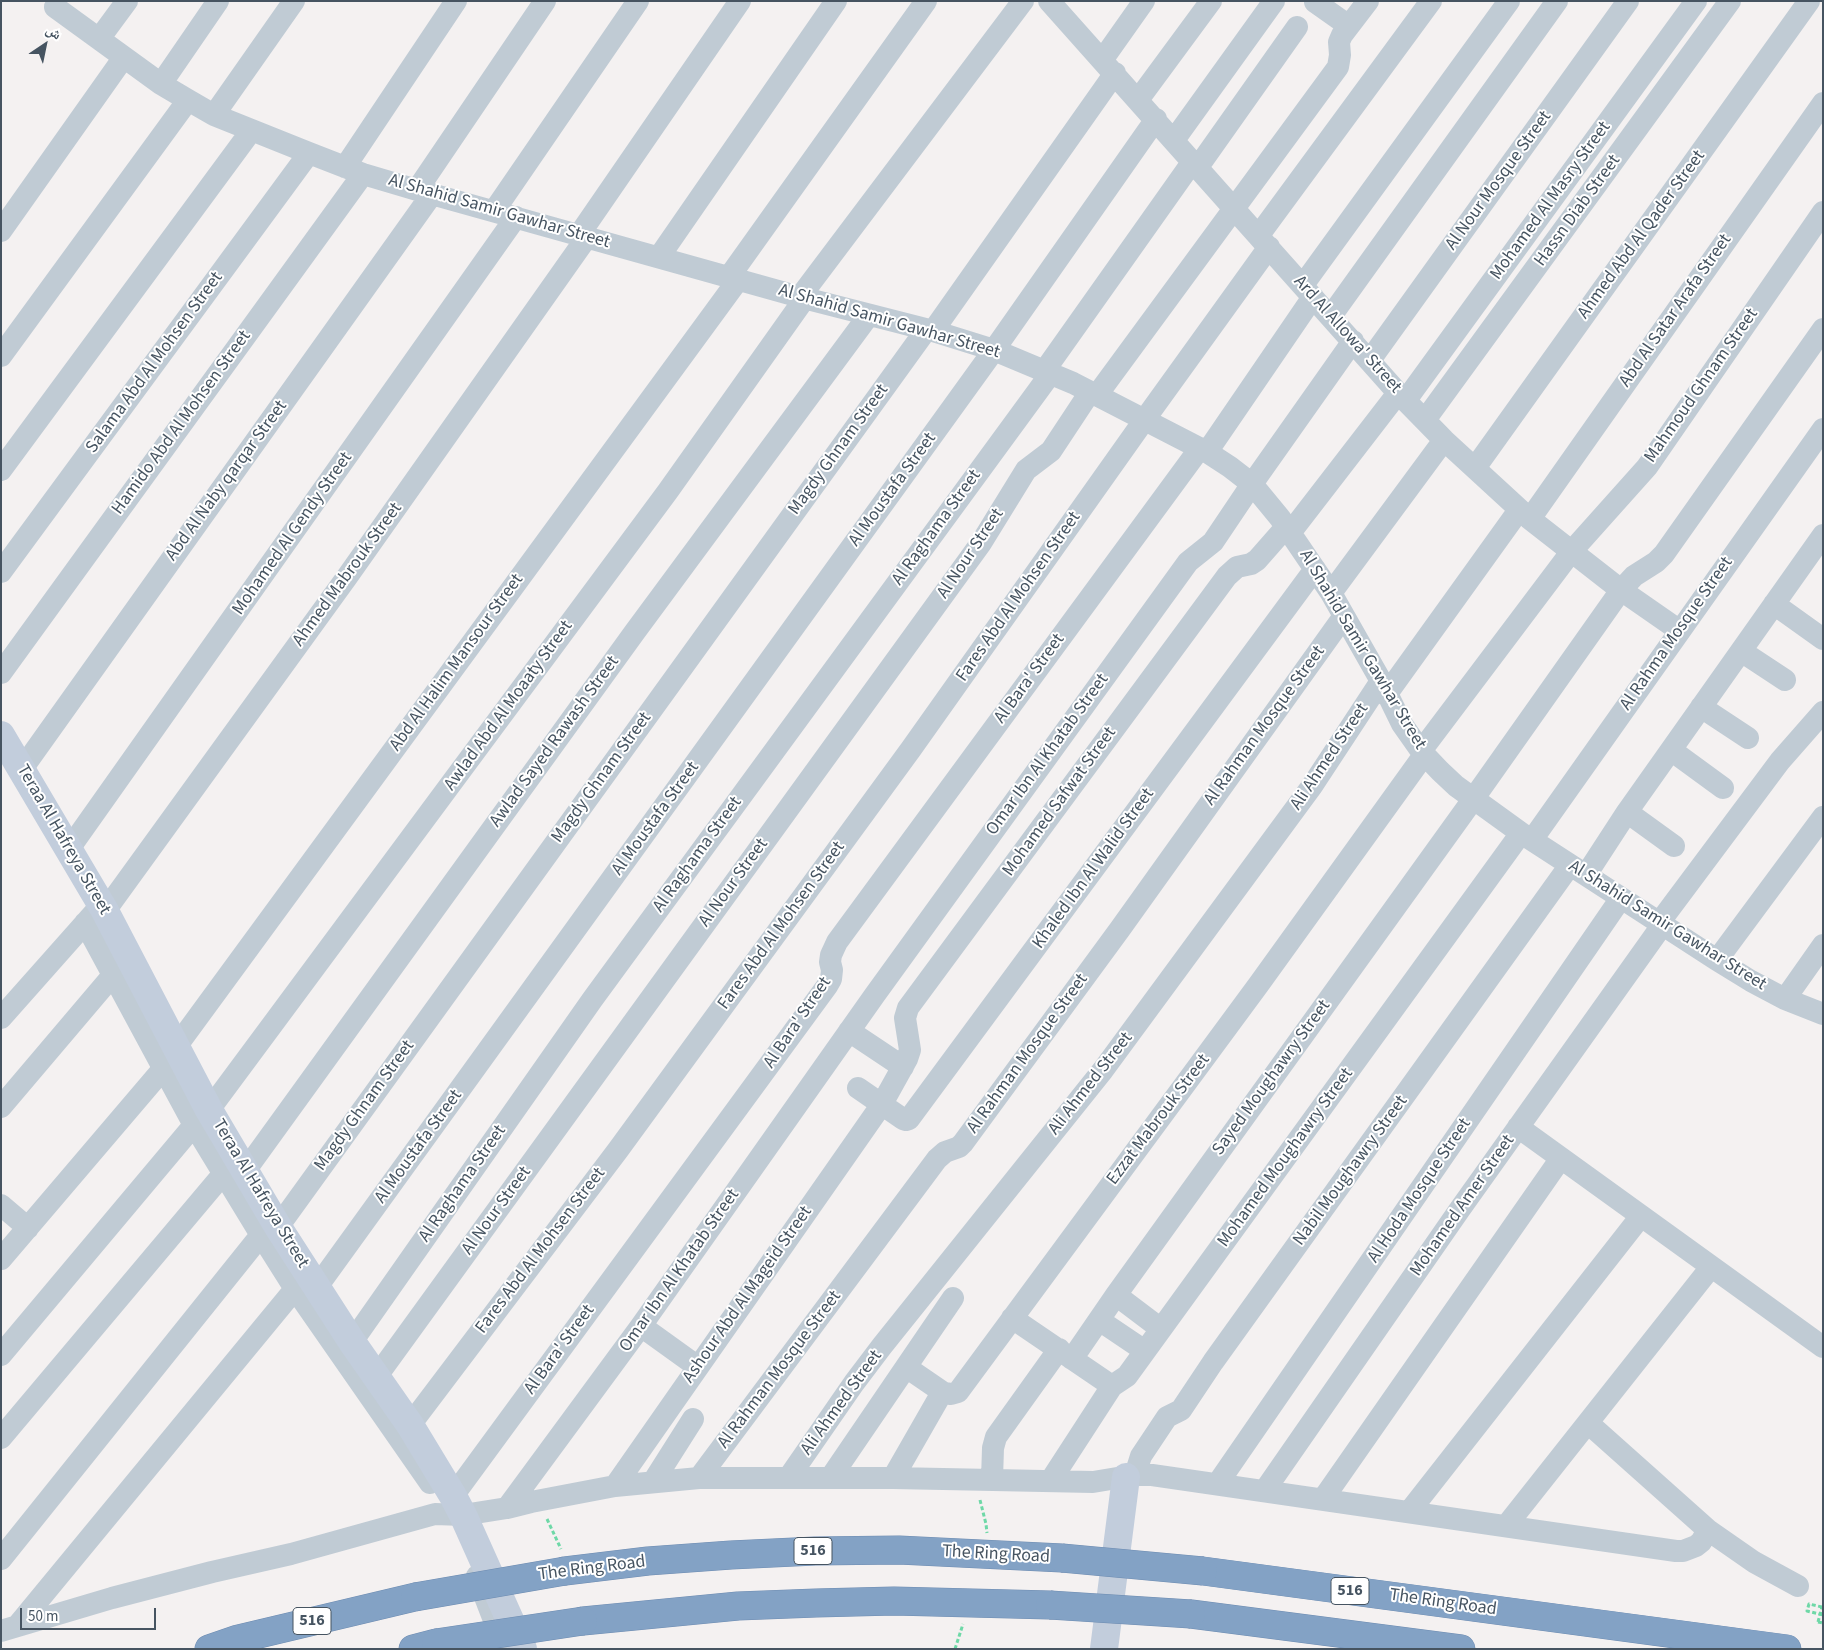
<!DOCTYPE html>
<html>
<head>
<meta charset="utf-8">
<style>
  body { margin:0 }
  #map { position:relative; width:1824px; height:1650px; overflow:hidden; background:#f4f1f1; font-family:"Source Sans 3","Noto Naskh Arabic",sans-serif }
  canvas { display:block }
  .frame { position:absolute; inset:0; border:2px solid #465461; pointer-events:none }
  .north { position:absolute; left:20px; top:20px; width:50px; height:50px; -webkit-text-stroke:4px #fff; paint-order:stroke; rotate:34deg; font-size:14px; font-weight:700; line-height:20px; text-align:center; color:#465461 }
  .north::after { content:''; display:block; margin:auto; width:18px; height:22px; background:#465461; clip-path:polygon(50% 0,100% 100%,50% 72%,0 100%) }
  .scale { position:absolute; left:20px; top:1608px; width:136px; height:22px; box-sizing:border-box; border:2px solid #465461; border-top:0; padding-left:6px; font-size:15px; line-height:18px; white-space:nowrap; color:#465461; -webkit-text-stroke:4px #fff; paint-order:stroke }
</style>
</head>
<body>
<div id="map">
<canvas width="1824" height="1650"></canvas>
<div class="frame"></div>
<div class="north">ش</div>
<div class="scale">50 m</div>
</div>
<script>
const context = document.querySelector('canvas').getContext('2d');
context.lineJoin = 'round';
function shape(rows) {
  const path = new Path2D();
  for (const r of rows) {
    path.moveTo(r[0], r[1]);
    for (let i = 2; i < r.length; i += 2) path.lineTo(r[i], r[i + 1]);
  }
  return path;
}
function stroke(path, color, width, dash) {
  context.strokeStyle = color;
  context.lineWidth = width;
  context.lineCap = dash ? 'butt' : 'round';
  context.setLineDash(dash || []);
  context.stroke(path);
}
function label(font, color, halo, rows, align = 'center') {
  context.font = font + ' "Source Sans 3",sans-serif';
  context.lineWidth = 4;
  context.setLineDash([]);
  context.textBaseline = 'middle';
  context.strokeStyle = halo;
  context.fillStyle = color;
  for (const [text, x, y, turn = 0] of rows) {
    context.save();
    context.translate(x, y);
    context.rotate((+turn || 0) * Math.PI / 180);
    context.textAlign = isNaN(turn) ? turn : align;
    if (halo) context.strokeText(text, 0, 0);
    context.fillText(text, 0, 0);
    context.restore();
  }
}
const highway = shape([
  [565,1571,648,1561,731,1555,815,1551,899,1550,1062,1558],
  [1203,1571,1787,1649],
  [1191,1614,1461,1649],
  [583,1621,738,1606,816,1603,894,1601,1050,1605],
  [209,1649,238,1639,415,1597],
  [413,1649,436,1643]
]);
stroke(highway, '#6e8cb1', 29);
stroke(shape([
  [980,1500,986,1524,987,1533],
  [547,1519,561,1549],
  [1822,1607,1809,1604,1807,1611,1823,1615],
  [1818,1622,1823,1623],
  [955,1649,963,1624]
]), '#6ed8a7', 3, [4, 2.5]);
stroke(shape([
  [1049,1,1398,393,1444,440,1530,519,1621,590,1680,631],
  [1315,2,1349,26],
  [55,7,161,84,188,100,214,115,309,153,363,174,417,190,800,297,933,331,994,350,1073,383,1207,452,1230,467,1252,484,1280,518,1331,593,1381,681,1402,724,1421,751,1440,771,1456,786,1521,833,1717,960,1751,981,1785,999,1823,1014],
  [99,39,127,1],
  [1103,59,1144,1],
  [161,84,218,1],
  [1138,100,1211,1],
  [214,115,294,1],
  [1174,140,1274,1],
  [345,167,456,1],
  [1198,167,1297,27],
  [417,190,545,1],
  [494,211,638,1],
  [1,231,124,57],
  [579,235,740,1],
  [1259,235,1431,1],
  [659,257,836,1],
  [729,277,926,1],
  [1303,285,1509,1],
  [800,297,1023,1],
  [1331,316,1557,1],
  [933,331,1115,73],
  [1,356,188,100],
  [1370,360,1628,1],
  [1045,370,1193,161],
  [1097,395,1338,67,1340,55,1339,42,1342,35,1368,1],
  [1406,400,1696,1],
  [1425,420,1730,1],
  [1207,452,1313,297],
  [1475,468,1809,1],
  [1,470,251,131],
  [1530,519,1823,103],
  [1290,533,1398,393],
  [1,572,309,153],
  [1331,593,1444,440],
  [1774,604,1823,639],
  [1741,651,1785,680],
  [1,673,363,174],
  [1386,695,1519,510],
  [1701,707,1748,738],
  [1671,750,1723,788],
  [1421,751,1571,552,1647,467,1823,212],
  [22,769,432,194],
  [1627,812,1674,846],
  [1532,840,1823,429],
  [69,849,516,217],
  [1586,875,1627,812,1823,535],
  [105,911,347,577,587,237],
  [85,923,194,1125,261,1235,295,1289,430,1483],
  [1659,923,1780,761,1823,712],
  [1717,960,1823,817],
  [1785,999,1823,945],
  [1,1018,95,912],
  [849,1031,903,1067],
  [176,1047,738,280],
  [858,1088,903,1119,906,1120,909,1119,1315,569],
  [1,1107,113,975],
  [209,1110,668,491,805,298],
  [1518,1127,1823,1347],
  [245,1171,634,633,869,315],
  [1,1205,28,1228],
  [278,1227,926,330],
  [1,1259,163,1069],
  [317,1287,994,350,1156,119],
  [1116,1295,1161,1329],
  [1012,1318,1112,1386],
  [1099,1320,1145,1351],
  [641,1326,698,1367],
  [352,1342,592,1000,1051,373],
  [1,1355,194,1125],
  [1072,1359,1116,1295,1474,798,1621,590,1634,576,1656,562,1664,554,1823,329],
  [906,1367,944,1393],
  [377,1376,981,543,1026,470,1051,451,1090,392],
  [1588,1423,1708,1530,1754,1562,1798,1586],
  [410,1425,618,1150,911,749,1145,419,1269,247],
  [1,1438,224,1173],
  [1135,1475,1141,1456,1167,1417,1181,1410,1213,1362,1570,865],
  [789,1477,854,1383,882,1346,1103,1070,1312,786,1381,681],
  [831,1477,953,1298],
  [699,1478,937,1159,945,1152,959,1147,963,1143,1120,929,1344,616],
  [893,1478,940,1396,944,1393,951,1394,958,1392,1259,984,1424,755],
  [992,1479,993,1448,996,1437,1059,1349],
  [1051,1480,1112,1386,1127,1376,1521,833],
  [653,1482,693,1419],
  [1218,1483,1621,898],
  [615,1486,882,1104,907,1059,910,1050,905,1018,908,1008,1227,576,1237,567,1251,564,1257,560,1286,527],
  [1265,1490,1460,1209,1663,924],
  [453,1496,827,986,831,979,832,970,830,962,831,955,837,942,1200,448],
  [1323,1499,1561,1158],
  [507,1508,641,1326,874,996,1188,562,1213,542,1252,484,1353,341],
  [1409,1512,1641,1216],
  [1506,1526,1711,1267],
  [1,1559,261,1235],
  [477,1576,505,1649],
  [18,1625,295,1289],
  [1,1631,112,1598,212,1572,291,1554,435,1514,463,1515,507,1508,531,1502,615,1486,699,1478,893,1478,1093,1482,1135,1475,1152,1475,1676,1551,1683,1551,1696,1546,1701,1542,1708,1530]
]), '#c0cbd4', 22);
stroke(shape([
  [1,735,105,911,209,1110,278,1227,352,1342,410,1425,453,1496,463,1515,523,1649],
  [1104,1649,1126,1477]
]), '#c2cddc', 28);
stroke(highway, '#83a2c5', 28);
const highwayBridge = shape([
  [1062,1558,1203,1571],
  [415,1597,565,1571],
  [1050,1605,1191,1614],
  [436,1643,583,1621]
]);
stroke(highwayBridge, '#6e8cb1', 29, []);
stroke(shape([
  [1818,1622,1822,1607]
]), '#6ed8a7', 3, [4, 2.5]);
stroke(highwayBridge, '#83a2c5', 28);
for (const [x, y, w] of [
  [813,1551,38],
  [1350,1591,38],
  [312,1621,38]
]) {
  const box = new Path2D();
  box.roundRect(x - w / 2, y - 13.5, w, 27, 4);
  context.fillStyle = '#fff';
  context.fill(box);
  stroke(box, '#465461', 1);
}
label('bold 16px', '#465461', null, [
  ["516",813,1551],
  ["516",1350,1591],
  ["516",312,1621]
]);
label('18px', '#465461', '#fff', [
  ["Al Nour Mosque Street",1499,181,-54],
  ["Mohamed Al Masry Street",1551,201,-54],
  ["Hassn Diab Street",1578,211,-54],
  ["Al Shahid Samir Gawhar Street",499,212,16],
  ["Ahmed Abd Al Qader Street",1642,235,-54],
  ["Abd Al Satar Arafa Street",1676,311,-55],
  ["Al Shahid Samir Gawhar Street",889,322,16],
  ["Ard Al Allowa' Street",1347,335,48],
  ["Salama Abd Al Mohsen Street",155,363,-54],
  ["Mahmoud Ghnam Street",1702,386,-55],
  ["Hamido Abd Al Mohsen Street",182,423,-54],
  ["Magdy Ghnam Street",839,450,-54],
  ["Abd Al Naby qarqar Street",227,481,-54],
  ["Al Moustafa Street",893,490,-54],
  ["Al Raghama Street",937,528,-54],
  ["Mohamed Al Gendy Street",293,534,-55],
  ["Al Nour Street",971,554,-56],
  ["Ahmed Mabrouk Street",348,575,-54],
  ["Fares Abd Al Mohsen Street",1019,597,-55],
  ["Al Rahma Mosque Street",1677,634,-55],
  ["Al Shahid Samir Gawhar Street",1362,650,59],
  ["Abd Al Halim Mansour Street",457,663,-54],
  ["Al Bara' Street",1030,679,-54],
  ["Awlad Abd Al Moaaty Street",509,706,-54],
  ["Al Rahman Mosque Street",1265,726,-54],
  ["Awlad Sayed Rawash Street",555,742,-54],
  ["Omar Ibn Al Khatab Street",1048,755,-54],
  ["Ali Ahmed Street",1330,757,-56],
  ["Magdy Ghnam Street",602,778,-54],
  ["Mohamed Safwat Street",1060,802,-54],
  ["Al Moustafa Street",656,819,-54],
  ["Teraa Al Hafreya Street",63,840,60],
  ["Al Raghama Street",698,855,-54],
  ["Khaled Ibn Al Walid Street",1094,869,-54],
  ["Al Nour Street",734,883,-54],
  ["Fares Abd Al Mohsen Street",782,926,-54],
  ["Al Shahid Samir Gawhar Street",1667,926,32],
  ["Al Bara' Street",798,1023,-56],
  ["Al Rahman Mosque Street",1028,1054,-54],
  ["Sayed Moughawry Street",1272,1078,-54],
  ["Ali Ahmed Street",1091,1084,-52],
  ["Magdy Ghnam Street",365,1106,-54],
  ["Ezzat Mabrouk Street",1159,1120,-53],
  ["Al Moustafa Street",419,1147,-54],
  ["Mohamed Moughawry Street",1286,1158,-54],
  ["Nabil Moughawry Street",1351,1171,-54],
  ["Al Raghama Street",463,1184,-55],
  ["Al Hoda Mosque Street",1420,1191,-56],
  ["Teraa Al Hafreya Street",260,1194,59],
  ["Mohamed Amer Street",1463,1206,-55],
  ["Al Nour Street",497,1211,-54],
  ["Fares Abd Al Mohsen Street",541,1251,-53],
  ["Omar Ibn Al Khatab Street",680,1271,-55],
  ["Ashour Abd Al Mageid Street",748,1295,-55],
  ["Al Bara' Street",560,1350,-54],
  ["Al Rahman Mosque Street",780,1370,-53],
  ["Ali Ahmed Street",842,1403,-54],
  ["The Ring Road",996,1555,3],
  ["The Ring Road",592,1569,-7],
  ["The Ring Road",1443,1603,8]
]);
</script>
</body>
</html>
